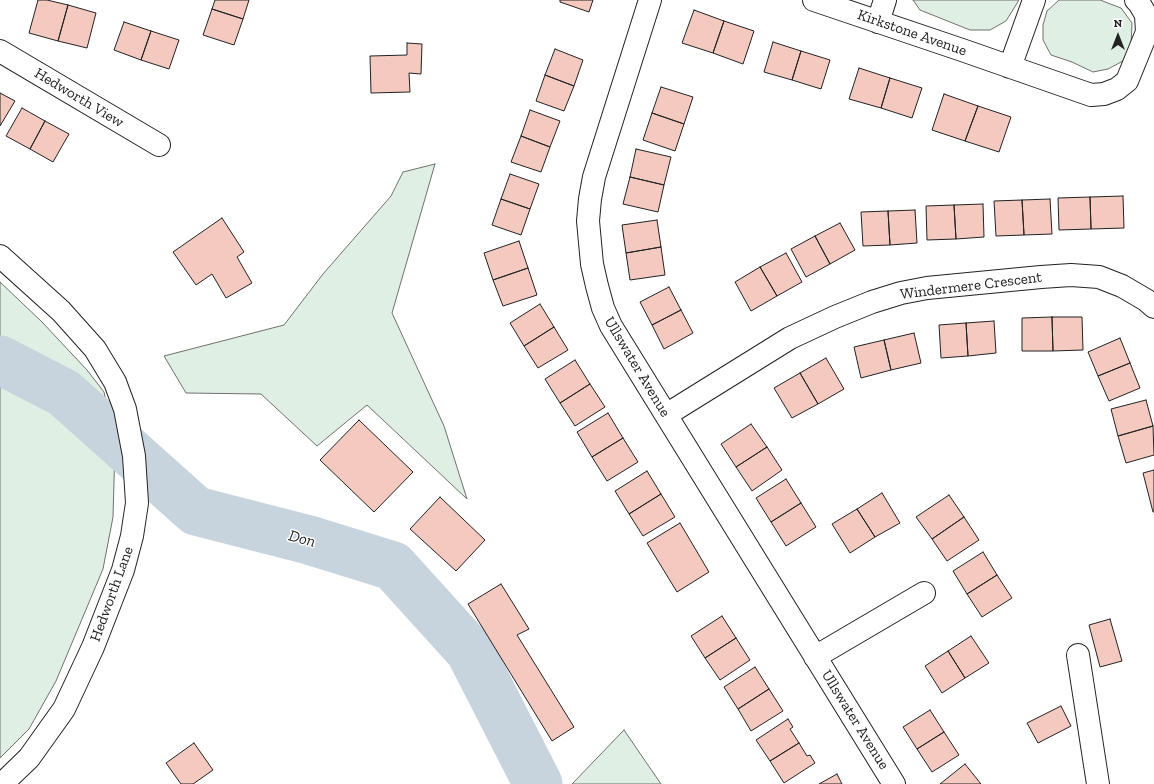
<!DOCTYPE html>
<html>
<head>
<meta charset="utf-8">
<style>
  body { margin:0 }
  #map { position:relative; width:1154px; height:784px; overflow:hidden; background:#fff; font-family:"Zilla Slab",serif }
  canvas { display:block }
  .north { position:absolute; left:1098px; top:16px; width:40px; height:40px; -webkit-text-stroke:3px #fff; paint-order:stroke; rotate:0deg; font-size:11px; font-weight:700; line-height:16px; text-align:center; color:#222 }
  .north::after { content:''; display:block; margin:auto; width:14px; height:18px; background:#222; clip-path:polygon(50% 0,100% 100%,50% 72%,0 100%) }
</style>
</head>
<body>
<div id="map">
<canvas width="1154" height="784"></canvas>
<div class="north">N</div>
</div>
<script>
const context = document.querySelector('canvas').getContext('2d');
context.lineJoin = 'round';
function fill(path, color) {
  context.fillStyle = color;
  context.fill(path, 'evenodd');
}
function shape(rows) {
  const path = new Path2D();
  for (const r of rows) {
    path.moveTo(r[0], r[1]);
    for (let i = 2; i < r.length; i += 2) path.lineTo(r[i], r[i + 1]);
  }
  return path;
}
function stroke(path, color, width, dash) {
  context.strokeStyle = color;
  context.lineWidth = width;
  context.lineCap = dash ? 'butt' : 'round';
  context.setLineDash(dash || []);
  context.stroke(path);
}
function label(font, color, halo, rows, align = 'center') {
  context.font = font + ' "Zilla Slab",serif';
  context.lineWidth = 3;
  context.setLineDash([]);
  context.textBaseline = 'middle';
  context.strokeStyle = halo;
  context.fillStyle = color;
  for (const [text, x, y, turn = 0] of rows) {
    context.save();
    context.translate(x, y);
    context.rotate((+turn || 0) * Math.PI / 180);
    context.textAlign = isNaN(turn) ? turn : align;
    if (halo) context.strokeText(text, 0, 0);
    context.fillText(text, 0, 0);
    context.restore();
  }
}
const green = shape([
  [913,0,1019,0,1006,21,990,30,970,30,920,10,913,0],
  [1059,0,1100,0,1121,8,1132,23,1131,46,1123,61,1108,69,1093,72,1072,62,1051,55,1043,40,1043,25,1047,11,1059,0],
  [435,164,392,313,444,426,467,499,367,405,317,446,261,394,186,393,164,356,284,325,323,274,391,196,403,172,435,164],
  [0,282,42,322,87,370,104,392,115,446,113,517,103,569,56,681,29,729,0,758,0,282],
  [624,730,661,784,572,784,624,730]
]);
fill(green, '#e0efe3');
stroke(green, '#6f6f6f', 1);
stroke(shape([
  [0,360,64,393,196,511,309,540,393,566,470,651,538,784]
]), '#c7d3dd', 49);
const building = shape([
  [38,0,47,0,68,5,58,41,29,33,38,0],
  [215,0,249,0,243,19,212,9,215,0],
  [560,0,593,0,589,12,560,2,560,0],
  [68,5,96,13,87,48,58,41,68,5],
  [212,9,243,19,234,45,203,35,212,9],
  [694,10,724,21,713,53,682,43,694,10],
  [724,21,754,31,743,64,713,53,724,21],
  [124,22,151,31,141,60,114,50,124,22],
  [151,31,179,40,169,69,141,60,151,31],
  [773,42,801,51,792,80,764,72,773,42],
  [407,43,422,44,421,74,409,73,410,92,371,93,370,56,407,55,407,43],
  [555,49,583,60,574,86,545,75,555,49],
  [801,51,830,60,821,89,792,80,801,51],
  [859,68,890,78,881,108,849,99,859,68],
  [545,75,574,86,564,111,536,101,545,75],
  [890,78,922,88,912,118,881,108,890,78],
  [661,87,693,97,684,124,652,113,661,87],
  [0,93,15,101,0,126,0,93],
  [944,94,978,106,965,141,932,130,944,94],
  [978,106,1011,117,999,152,965,141,978,106],
  [22,108,45,121,30,149,6,136,22,108],
  [530,110,560,121,550,147,521,136,530,110],
  [652,113,684,124,675,151,643,140,652,113],
  [45,121,69,134,53,162,30,149,45,121],
  [521,136,550,147,541,172,511,162,521,136],
  [636,149,671,157,664,185,630,177,636,149],
  [510,174,539,184,530,209,501,199,510,174],
  [630,177,664,185,658,212,623,204,630,177],
  [1123,196,1124,228,1091,229,1090,197,1123,196],
  [1090,197,1091,229,1059,230,1058,198,1090,197],
  [501,199,530,209,521,235,492,225,501,199],
  [1050,199,1052,234,1024,235,1022,200,1050,199],
  [1022,200,1024,235,996,236,994,201,1022,200],
  [983,204,984,237,956,239,954,205,983,204],
  [954,205,956,239,927,240,926,206,954,205],
  [915,210,917,243,890,245,888,211,915,210],
  [888,211,890,245,863,246,861,212,888,211],
  [222,218,244,252,237,257,252,283,226,298,212,274,196,285,173,252,222,218],
  [657,220,661,247,626,253,622,225,657,220],
  [840,223,855,250,830,264,815,236,840,223],
  [815,236,830,264,806,277,791,249,815,236],
  [519,241,528,268,493,280,484,253,519,241],
  [661,247,665,275,630,280,626,253,661,247],
  [786,253,802,282,777,296,760,267,786,253],
  [760,267,777,296,751,311,735,282,760,267],
  [528,268,537,295,503,306,493,280,528,268],
  [669,287,681,310,652,325,640,302,669,287],
  [540,304,554,327,524,346,510,323,540,304],
  [681,310,693,333,664,349,652,325,681,310],
  [1052,317,1053,351,1022,351,1022,318,1052,317],
  [1052,317,1082,317,1083,350,1053,351,1052,317],
  [994,321,996,353,968,356,966,323,994,321],
  [966,323,968,356,941,358,939,325,966,323],
  [554,327,568,350,538,368,524,346,554,327],
  [914,333,921,363,891,370,884,340,914,333],
  [1120,338,1130,363,1098,376,1088,352,1120,338],
  [884,340,891,370,861,378,854,347,884,340],
  [826,358,844,389,818,404,800,373,826,358],
  [575,360,590,384,560,403,545,379,575,360],
  [1130,363,1140,388,1109,401,1098,376,1130,363],
  [800,373,818,404,792,418,774,388,800,373],
  [590,384,605,407,575,426,560,403,590,384],
  [1146,400,1153,426,1118,436,1111,409,1146,400],
  [608,413,623,438,592,457,577,432,608,413],
  [359,420,413,472,374,512,320,460,359,420],
  [751,424,767,447,736,467,721,444,751,424],
  [1153,426,1154,455,1126,463,1118,436,1153,426],
  [623,438,638,462,607,481,592,457,623,438],
  [767,447,782,470,752,491,736,467,767,447],
  [1154,470,1154,512,1153,512,1143,473,1154,470],
  [647,471,661,494,629,514,615,491,647,471],
  [786,479,801,503,771,522,756,498,786,479],
  [882,493,900,523,875,537,857,509,882,493],
  [661,494,675,517,643,536,629,514,661,494],
  [949,495,964,517,932,539,916,517,949,495],
  [440,497,485,540,456,571,410,529,440,497],
  [801,503,816,527,786,546,771,522,801,503],
  [857,509,875,537,850,553,832,524,857,509],
  [964,517,979,540,947,561,932,539,964,517],
  [680,523,709,572,677,592,647,543,680,523],
  [983,552,997,575,967,594,953,571,983,552],
  [997,575,1012,598,982,617,967,594,997,575],
  [501,584,529,629,517,635,574,727,552,741,468,604,501,584],
  [722,616,736,638,705,658,691,636,722,616],
  [1110,619,1122,661,1100,667,1089,625,1110,619],
  [971,636,989,663,965,678,948,651,971,636],
  [736,638,750,660,720,680,705,658,736,638],
  [948,651,965,678,942,693,925,666,948,651],
  [755,667,769,689,738,709,724,687,755,667],
  [769,689,783,711,751,731,738,709,769,689],
  [1061,706,1071,726,1038,743,1027,723,1061,706],
  [930,710,944,732,917,749,903,727,930,710],
  [788,719,793,727,790,729,799,743,770,761,756,740,788,719],
  [944,732,959,755,932,772,917,749,944,732],
  [194,743,213,770,193,784,181,784,166,763,194,743],
  [799,743,807,756,810,755,815,763,784,783,770,761,799,743],
  [965,764,981,784,940,784,965,764],
  [837,774,842,784,819,784,837,774]
]);
fill(building, '#f3c9c0');
stroke(building, '#222', 1);
const minor = shape([
  [650,0,594,177,590,199,588,221,592,264,597,286,603,308,611,326,894,784],
  [814,0,962,50,1091,95,1104,94,1117,89,1127,81,1147,32,1146,15,1139,3,1136,0],
  [878,22,885,0],
  [0,51,159,145],
  [1010,67,1034,0],
  [0,256,61,311,95,349,115,382,125,409,134,456,137,503,132,536,123,570,93,647,64,709,29,758,2,784],
  [666,415,790,338,835,317,872,302,901,293,927,288,1041,277,1071,275,1099,277,1122,286,1146,300,1154,307],
  [1078,655,1098,784],
  [815,657,924,593]
]);
stroke(minor, '#222', 24);
stroke(minor, '#fff', 22);
label('15px', '#222', '#fff', [
  ["Kirkstone Avenue",912,33,19],
  ["Hedworth View",79,98,31],
  ["Windermere Crescent",971,286,-7],
  ["Ullswater Avenue",637,367,59],
  ["Hedworth Lane",112,594,-70],
  ["Ullswater Avenue",855,720,58]
]);
label('italic 16px', '#222', '#fff', [
  ["Don",302,539,15]
]);
</script>
</body>
</html>
